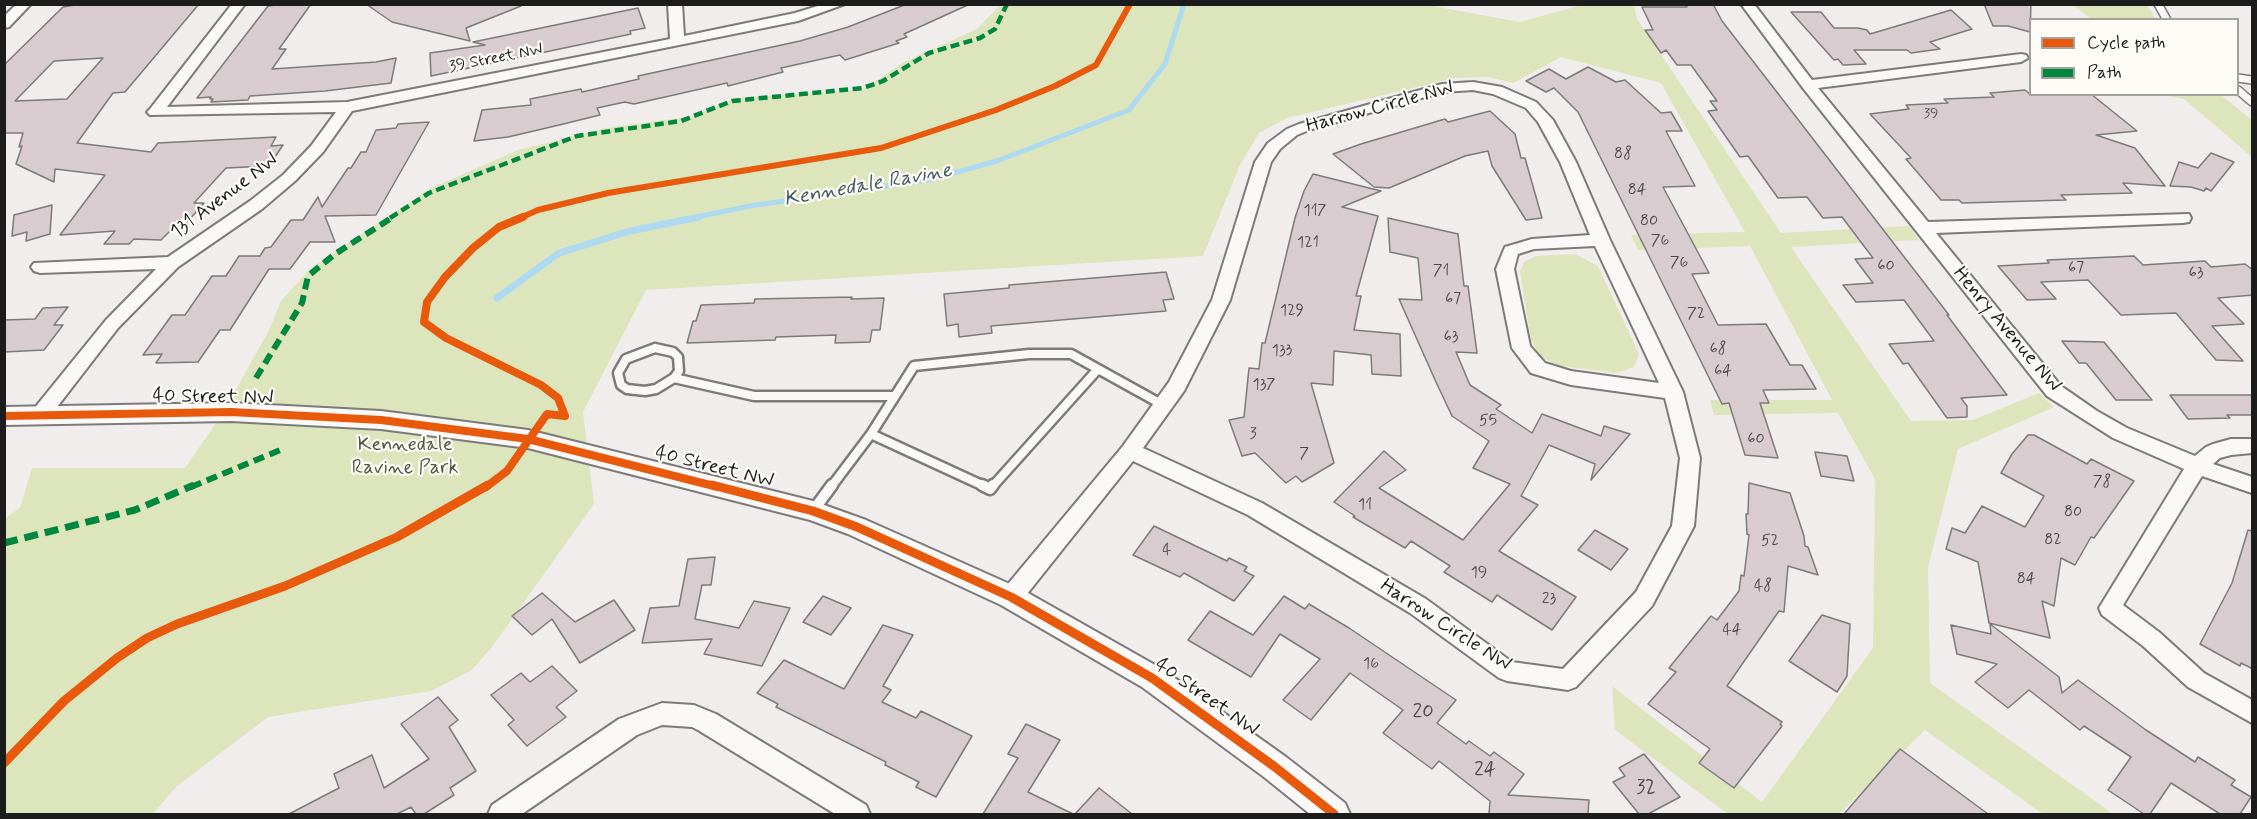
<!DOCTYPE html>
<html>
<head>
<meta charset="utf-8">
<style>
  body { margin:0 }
  #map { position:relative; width:2257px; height:819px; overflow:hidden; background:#f2eded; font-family:Mynerve,sans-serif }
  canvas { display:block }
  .frame { position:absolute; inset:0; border:6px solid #1c1c1c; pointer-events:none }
  .legend { position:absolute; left:2029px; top:18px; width:210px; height:78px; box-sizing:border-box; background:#fdfcf7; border:2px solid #a3a29f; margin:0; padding:8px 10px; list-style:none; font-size:18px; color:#1c1c1c }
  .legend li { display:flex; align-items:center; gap:12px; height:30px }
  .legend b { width:30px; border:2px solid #a3a29f }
</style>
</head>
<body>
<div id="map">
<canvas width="2257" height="819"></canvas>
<div class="frame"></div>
<ul class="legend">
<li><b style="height:8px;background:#e8590c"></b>Cycle path</li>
<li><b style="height:8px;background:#00873e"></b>Path</li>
</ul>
</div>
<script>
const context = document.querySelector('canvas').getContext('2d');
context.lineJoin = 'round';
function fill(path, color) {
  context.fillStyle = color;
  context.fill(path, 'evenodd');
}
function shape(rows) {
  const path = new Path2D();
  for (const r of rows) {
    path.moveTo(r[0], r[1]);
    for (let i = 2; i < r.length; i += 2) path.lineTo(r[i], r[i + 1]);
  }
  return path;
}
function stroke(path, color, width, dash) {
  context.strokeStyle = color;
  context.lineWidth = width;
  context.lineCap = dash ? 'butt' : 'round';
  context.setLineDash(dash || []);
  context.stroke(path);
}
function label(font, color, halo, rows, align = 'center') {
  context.font = font + ' Mynerve,sans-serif';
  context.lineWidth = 4.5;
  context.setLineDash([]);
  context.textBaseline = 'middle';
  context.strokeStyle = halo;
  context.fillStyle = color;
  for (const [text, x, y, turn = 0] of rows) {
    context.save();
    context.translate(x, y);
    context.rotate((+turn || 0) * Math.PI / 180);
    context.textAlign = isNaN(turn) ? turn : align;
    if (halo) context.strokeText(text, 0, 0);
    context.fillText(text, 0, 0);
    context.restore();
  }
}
fill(shape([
  [1422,4,1520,22,1582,5,1634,5,1637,19,1781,233,1909,226,1919,240,1791,247,1911,421,1973,420,2039,393,2054,407,1958,449,1928,567,1930,683,2113,814,2043,814,1925,730,1839,814,1728,814,1615,730,1612,686,1762,802,1873,648,1875,479,1838,413,1714,415,1710,400,1832,400,1750,246,1638,250,1631,235,1745,232,1661,83,1561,57,1513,83,1488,77,1455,78,1287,118,1259,133,1240,165,1203,256,646,290,583,412,594,504,492,647,472,670,431,691,268,717,176,787,153,814,5,814,4,519,20,508,32,468,185,468,223,413,269,330,281,301,310,269,429,189,518,150,606,128,694,116,736,98,862,90,904,62,977,29,1000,5],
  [2073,5,2147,5,2156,19,2091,19],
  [2162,95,2221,95,2252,120,2252,157,2184,99],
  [1575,254,1598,266,1639,354,1634,367,1617,373,1560,366,1541,357,1531,340,1520,272,1524,262,1536,256]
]), '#dde5bc');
stroke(shape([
  [692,218,750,206,928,180,997,161,1129,110,1165,64,1184,4]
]), '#addaf0', 5);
stroke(shape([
  [497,298,559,253,630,231,699,217]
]), '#addaf0', 7);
const building = shape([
  [81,4,199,4,125,92,113,93,77,143,151,152,158,143,276,137,271,146,283,145,269,166,226,168,194,203,204,203,182,228,171,230,161,240,134,239,129,244,104,244,115,231,60,235,105,175,55,169,54,182,16,164,22,146,19,147,23,133,4,133,4,65,63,7,81,4],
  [103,58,67,99,15,101,54,61,103,58],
  [284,4,311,4,279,49,286,49,272,69,376,62,396,58,391,83,325,91,250,96,248,100,211,102,213,99,210,99,211,97,197,98,268,6,284,4],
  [366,4,521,4,521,6,466,28,470,41,392,22,366,4],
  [907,4,970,4,904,34,907,37,896,41,899,43,845,60,840,55,781,68,783,72,728,86,727,83,634,104,625,102,597,108,600,115,555,126,508,137,474,141,482,110,531,105,530,99,581,89,582,92,639,79,638,76,800,41,848,27,907,4],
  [1686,4,1713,4,1722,21,1949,315,1947,315,2007,395,1961,398,1967,406,1967,417,1947,418,1908,363,1903,364,1889,344,1934,341,1904,300,1856,302,1843,285,1873,283,1855,259,1873,258,1842,217,1823,218,1807,197,1778,198,1748,156,1740,157,1708,111,1717,110,1710,101,1717,101,1691,65,1677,65,1666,50,1661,53,1645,30,1653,30,1642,7,1687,7,1686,4],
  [1984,4,2031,4,2030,32,2008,26,1993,26,1984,4],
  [638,8,645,28,630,31,631,34,431,76,430,53,485,45,473,42,638,8],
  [1951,10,1972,29,1930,42,1940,49,1911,53,1907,50,1854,50,1866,64,1843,65,1838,59,1834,60,1791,12,1821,12,1834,28,1858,28,1867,30,1870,34,1951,10],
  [1588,67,1616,82,1625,80,1661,113,1671,112,1682,131,1666,131,1695,186,1663,187,1709,273,1692,274,1718,325,1766,324,1790,365,1802,365,1816,389,1763,390,1769,403,1760,403,1778,458,1745,455,1729,403,1722,404,1578,112,1554,88,1546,92,1526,81,1549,69,1566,79,1588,67],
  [2025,90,2030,94,2091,94,2137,131,2096,135,2135,148,2165,186,2123,183,2132,193,2061,195,2066,200,1962,203,1959,200,1941,200,1906,159,1911,158,1870,114,1909,109,1906,105,1948,103,1944,99,1994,97,1990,93,2025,90],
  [1490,111,1515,134,1521,158,1525,158,1542,218,1526,220,1492,166,1488,151,1465,156,1389,188,1374,187,1333,154,1361,144,1445,119,1448,122,1490,111],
  [429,122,376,215,325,216,335,242,310,242,290,269,269,269,230,330,220,330,198,362,156,363,162,354,143,355,172,315,185,315,212,276,226,276,239,256,260,256,265,248,271,247,291,220,303,220,318,197,322,207,348,168,351,168,361,152,366,152,376,130,396,128,398,124,429,122],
  [2211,153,2234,162,2211,191,2206,188,2204,191,2191,187,2170,186,2179,162,2198,168,2211,153],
  [1313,174,1381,191,1342,207,1378,216,1356,296,1361,296,1354,330,1400,334,1401,376,1372,374,1371,355,1334,351,1333,385,1311,383,1334,463,1302,482,1296,476,1286,483,1255,453,1242,456,1229,420,1244,417,1249,368,1259,369,1262,343,1265,343,1295,218,1304,191,1313,174],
  [52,205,50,234,26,241,27,232,12,236,14,215,52,205],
  [1388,218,1458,234,1464,286,1468,286,1477,353,1456,352,1470,385,1501,405,1496,409,1532,433,1542,414,1601,436,1604,426,1630,434,1591,480,1595,464,1549,445,1521,496,1538,505,1499,551,1576,597,1552,630,1497,595,1492,602,1444,572,1450,566,1411,541,1405,548,1353,517,1355,516,1334,502,1384,451,1406,470,1379,488,1463,540,1510,484,1473,468,1489,441,1452,416,1436,382,1399,299,1422,300,1418,258,1390,252,1388,218],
  [2134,256,2143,265,2205,261,2211,267,2245,264,2253,270,2253,295,2218,298,2244,324,2212,326,2243,361,2216,360,2176,313,2121,315,2088,280,2041,282,2056,299,2027,300,1998,266,2049,263,2047,260,2134,256],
  [1166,272,1174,299,1163,300,1166,311,991,326,992,333,959,337,958,324,947,326,944,294,1009,288,1009,285,1166,272],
  [852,297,851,299,884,298,880,330,872,330,870,342,835,343,836,335,776,337,775,340,687,343,693,321,696,321,701,305,754,303,755,299,852,297],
  [68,307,54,325,63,325,44,350,4,352,4,320,35,319,43,308,68,307],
  [2062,341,2104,342,2152,400,2116,400,2086,363,2079,363,2062,341],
  [2170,395,2253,395,2253,415,2227,415,2230,418,2188,419,2170,395],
  [2028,435,2034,435,2087,464,2091,459,2134,481,2094,538,2091,537,2075,565,2061,558,2054,606,2042,601,2050,638,1989,623,1978,562,1946,549,1952,528,1965,533,1982,506,2025,527,2044,496,2001,473,2012,454,2028,435],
  [1815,452,1847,456,1854,481,1821,476,1815,452],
  [1749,483,1790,493,1804,536,1805,546,1808,547,1818,575,1788,566,1784,612,1779,611,1727,686,1782,722,1780,724,1782,726,1734,788,1699,763,1710,749,1648,704,1676,672,1669,668,1711,616,1717,620,1739,591,1741,575,1744,576,1749,535,1747,534,1746,514,1748,514,1749,483],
  [1154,526,1227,561,1229,558,1247,567,1244,571,1254,576,1234,601,1184,573,1180,577,1133,555,1154,526],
  [1595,530,1628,549,1611,570,1578,550,1595,530],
  [2248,530,2253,531,2253,669,2241,663,2240,666,2200,644,2232,583,2248,530],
  [715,557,711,585,702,585,695,619,739,628,754,601,790,608,762,666,704,654,712,639,642,643,650,608,679,606,688,559,715,557],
  [542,593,575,622,614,600,635,630,580,663,552,619,532,635,512,616,542,593],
  [823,596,851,608,831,635,803,622,823,596],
  [1284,596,1305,609,1309,604,1349,628,1456,700,1437,723,1466,744,1469,741,1490,756,1494,752,1524,774,1508,795,1589,800,1588,814,1489,814,1490,801,1439,761,1432,769,1383,733,1403,710,1350,673,1311,720,1283,700,1320,659,1280,634,1251,677,1188,640,1210,611,1253,635,1284,596],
  [1822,615,1850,624,1847,676,1837,692,1789,661,1822,615],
  [1990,624,2059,677,2062,693,2078,680,2146,730,2195,762,2198,757,2235,780,2231,785,2251,797,2240,814,2220,814,2171,783,2150,814,2144,814,2108,790,2131,757,2084,726,2080,730,2029,690,2008,708,1975,682,1997,664,1957,654,1951,625,1991,634,1990,624],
  [883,625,913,635,883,686,891,690,882,702,916,718,921,711,972,736,936,797,916,787,919,782,885,765,886,762,776,707,778,704,757,693,784,660,844,689,883,625],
  [552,666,577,691,556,707,566,717,527,746,508,725,514,720,491,695,521,673,530,682,552,666],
  [438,697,458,720,449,727,476,771,450,788,454,795,424,814,416,814,411,807,397,814,289,814,339,788,334,774,372,755,384,788,429,759,401,724,438,697],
  [1026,724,1060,740,1028,792,1073,814,983,814,1018,758,1008,754,1026,724],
  [1900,749,1988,814,1844,814,1900,749],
  [1644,754,1680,797,1648,814,1639,814,1613,782,1625,776,1619,768,1644,754],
  [1099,788,1132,814,1075,814,1099,788]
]);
fill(building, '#d9ccd1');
stroke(building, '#7c7a7a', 1.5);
const serviceFar2 = shape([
  [2158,4,2167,20],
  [2238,78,2252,80],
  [2238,90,2252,102]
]);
const serviceFar1 = shape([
  [655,348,673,352,678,357,679,371,674,378,656,389,645,391,627,389,621,385,618,373,626,359,655,348],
  [674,378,754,396,895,396],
  [871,434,986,487],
  [831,487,871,434,914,366,1029,354,1071,354,1163,405],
  [992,487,1098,369]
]);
const service = shape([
  [982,485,990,489,993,485],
  [813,511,832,485]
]);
const minor = shape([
  [17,4,31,4,9,27,4,28,4,16,17,4],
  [232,4,245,4,167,107,347,102,670,39,668,4,682,4,684,36,795,13,824,4,845,4,798,21,352,111,323,152,295,181,262,209,178,267,118,328,47,420,40,422,33,420,30,415,33,410,106,320,156,269,40,273,34,271,31,267,34,263,168,257,250,201,283,175,311,146,336,112,150,115,147,112,150,109,232,4],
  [1741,4,1754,4,1812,80,2021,54,2026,55,2028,58,2021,62,1818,88,1928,222,2189,214,2191,218,2189,222,2183,223,1936,233,2061,386,2097,411,2127,428,2195,456,2206,447,2213,444,2231,439,2252,439,2252,453,2231,455,2220,458,2213,464,2252,477,2252,493,2202,476,2123,605,2159,632,2204,673,2252,700,2252,723,2188,687,2143,646,2102,615,2099,608,2184,469,2113,438,2047,396,1803,88,1741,4],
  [1473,82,1502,87,1536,102,1553,120,1576,162,1610,240,1683,392,1700,458,1694,526,1652,606,1576,687,1568,690,1507,681,1499,678,1410,613,1248,515,1133,461,1019,604,1011,606,1003,604,1000,597,1003,590,1123,446,1169,382,1212,300,1255,162,1268,143,1287,129,1299,124,1442,84,1473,82],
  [1473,90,1493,94,1526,108,1538,122,1560,162,1590,235,1532,239,1505,247,1496,269,1512,348,1531,373,1571,385,1665,398,1680,458,1672,526,1636,592,1563,669,1512,662,1426,599,1262,503,1143,448,1184,391,1230,300,1271,162,1280,149,1297,135,1309,130,1443,92,1473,90],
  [1595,246,1659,383,1571,371,1545,363,1530,346,1514,269,1518,254,1534,249,1595,246],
  [662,703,694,705,716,714,866,805,870,814,835,814,698,730,692,727,662,725,637,735,522,814,488,814,492,805,619,719,662,703]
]);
const tertiary = shape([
  [231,403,381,411,528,430,813,501,866,520,1021,589,1162,669,1286,757,1345,803,1350,814,1310,814,1264,777,1142,687,1001,605,848,534,810,520,528,448,381,429,231,421,4,425,4,407,231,403]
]);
stroke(serviceFar2, '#7c7a7a', 10);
stroke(serviceFar1, '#7c7a7a', 13);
stroke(service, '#7c7a7a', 15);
stroke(minor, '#7c7a7a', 4);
stroke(tertiary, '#7c7a7a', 4);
stroke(serviceFar2, '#faf9f7', 7);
stroke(serviceFar1, '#faf9f7', 8);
stroke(service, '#faf9f7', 10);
fill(minor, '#faf9f7');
fill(tertiary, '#faf9f7');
stroke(shape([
  [390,218,429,193,577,136,681,121,732,101,863,88,883,81,929,53,980,38,995,29,1007,4]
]), '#00873e', 4.5, [9, 4.5]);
stroke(shape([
  [256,378,302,303,308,276,335,254,393,217],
  [191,487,285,448]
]), '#00873e', 6, [11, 6]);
stroke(shape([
  [4,543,135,510,194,485]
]), '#00873e', 7, [14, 7]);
stroke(shape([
  [520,218,538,210,608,193,881,148,996,110,1055,86,1096,65,1130,4]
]), '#e8590c', 6);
stroke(shape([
  [4,416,231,412,381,420,528,439,718,487],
  [486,487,507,471,547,414,565,416,558,398,541,385,446,338,424,322,427,302,445,277,473,248,499,227,523,217]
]), '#e8590c', 8);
stroke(shape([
  [712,485,813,511,857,527,1011,597,1152,678,1275,767,1334,814],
  [4,763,64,701,117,658,147,638,177,624,285,586,397,537,488,485]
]), '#e8590c', 9);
label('14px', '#4b4849', null, [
  ["39",1931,114]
]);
label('16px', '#1c1c1c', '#fdfcf7', [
  ["39 Street NW",496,59,-11]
]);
label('16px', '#4b4849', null, [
  ["88",1623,155],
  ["84",1637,191],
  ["117",1315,212],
  ["80",1649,222],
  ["76",1660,242],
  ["121",1308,244],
  ["76",1679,264],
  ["60",1886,267],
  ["67",2076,269],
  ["71",1441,272],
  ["63",2196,274],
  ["67",1453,300],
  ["129",1292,312],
  ["72",1696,315],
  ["63",1451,338],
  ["68",1718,350],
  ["133",1282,352],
  ["64",1723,372],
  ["137",1264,386],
  ["55",1488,422],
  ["3",1253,435],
  ["60",1756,440],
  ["7",1304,455],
  ["78",2102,483],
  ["11",1365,506],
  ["80",2073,513],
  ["82",2053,541],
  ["52",1770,542],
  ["4",1167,551],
  ["19",1479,574],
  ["84",2026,580],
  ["48",1763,587],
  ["23",1549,600],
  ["44",1732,631],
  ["16",1371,665]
]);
label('20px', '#1c1c1c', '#fdfcf7', [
  ["Harrow Circle NW",1380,108,-15],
  ["131 Avenue NW",225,197,-37],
  ["Henry Avenue NW",2006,330,50],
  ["40 Street NW",213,398,1],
  ["40 Street NW",714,468,14],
  ["Harrow Circle NW",1445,626,33],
  ["40 Street NW",1206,698,35]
]);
label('20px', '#515640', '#fdfcf7', [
  ["Kennedale",405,446],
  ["Ravine Park",405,469]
]);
label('20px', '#4b4849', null, [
  ["20",1423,713],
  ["24",1485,771],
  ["32",1646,789]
]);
label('italic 21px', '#455c67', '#fdfcf7', [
  ["Kennedale Ravine",868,186,-10]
]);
</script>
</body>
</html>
